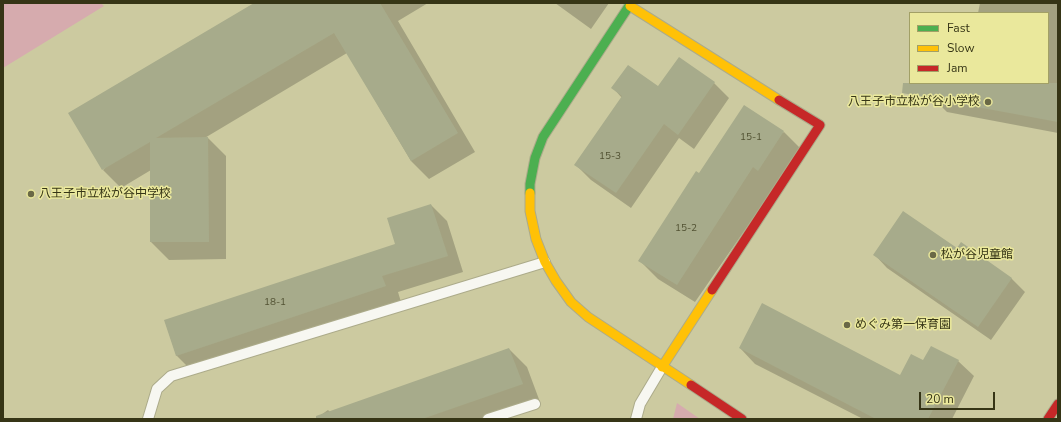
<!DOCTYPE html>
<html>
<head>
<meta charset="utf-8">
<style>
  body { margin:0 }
  #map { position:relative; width:1061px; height:422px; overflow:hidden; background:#cccaa0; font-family:"Nunito Sans",sans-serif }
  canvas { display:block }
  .frame { position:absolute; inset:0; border:4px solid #363516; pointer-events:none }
  .legend { position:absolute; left:909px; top:12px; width:140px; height:72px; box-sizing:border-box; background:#eae89c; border:1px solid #a2a066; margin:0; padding:5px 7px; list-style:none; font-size:12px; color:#363516 }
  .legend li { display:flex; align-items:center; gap:8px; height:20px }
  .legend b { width:20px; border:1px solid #a2a066 }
  .scale { position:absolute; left:919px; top:392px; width:76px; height:18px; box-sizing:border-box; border:2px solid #363516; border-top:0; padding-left:5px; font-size:12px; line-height:14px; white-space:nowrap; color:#363516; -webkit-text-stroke:3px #eae89c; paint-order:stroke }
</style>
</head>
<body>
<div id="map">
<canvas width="1061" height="422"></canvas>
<div class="frame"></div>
<ul class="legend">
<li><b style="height:5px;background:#4caf50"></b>Fast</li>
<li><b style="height:5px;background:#ffc107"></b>Slow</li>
<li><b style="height:5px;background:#c62828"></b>Jam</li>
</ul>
<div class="scale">20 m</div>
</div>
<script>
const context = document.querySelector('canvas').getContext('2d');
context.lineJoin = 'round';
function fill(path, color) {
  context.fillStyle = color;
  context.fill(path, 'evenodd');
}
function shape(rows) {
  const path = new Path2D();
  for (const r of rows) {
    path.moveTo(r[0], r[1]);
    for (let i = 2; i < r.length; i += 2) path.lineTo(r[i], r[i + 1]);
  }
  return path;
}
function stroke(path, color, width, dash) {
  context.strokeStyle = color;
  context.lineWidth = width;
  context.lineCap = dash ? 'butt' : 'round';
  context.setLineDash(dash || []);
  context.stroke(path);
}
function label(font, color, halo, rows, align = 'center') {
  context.font = font + ' "Nunito Sans","Noto Sans JP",sans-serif';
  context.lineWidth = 3;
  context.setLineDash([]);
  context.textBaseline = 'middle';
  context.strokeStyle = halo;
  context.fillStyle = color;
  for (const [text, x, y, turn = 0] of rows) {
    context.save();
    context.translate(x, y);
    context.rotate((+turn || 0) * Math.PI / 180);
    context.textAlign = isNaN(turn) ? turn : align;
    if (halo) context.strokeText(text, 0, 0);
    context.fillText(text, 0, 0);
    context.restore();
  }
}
fill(shape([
  [3,3,101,3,104,6,3,68],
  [677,403,700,419,673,419]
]), '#d6abae');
fill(shape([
  [256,3,428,3,398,21,475,152,429,179,411,161,347,53,203,139,208,138,226,156,226,259,169,260,151,242,151,170,121,188,103,170],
  [555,3,609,3,591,29],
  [980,3,1058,3,1058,133,947,112,934,99,937,83,1048,83,1048,13,978,13],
  [714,83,729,98,694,149,679,138,631,208,591,180,576,165,622,98,613,88,659,88],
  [784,132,801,149,695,302,658,279,640,261,699,175],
  [431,205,447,221,463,272,398,292,401,302,192,371,176,355,396,245],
  [957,250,1011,278,1025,292,991,340,887,268,874,254],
  [740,348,900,376,924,362,958,361,974,376,952,419,863,419,755,364],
  [509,349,527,367,540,402,491,419,315,419,328,410,330,412]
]), '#0003');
fill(shape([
  [254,3,380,3,458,133,411,161,334,33,156,138,208,137,209,242,150,242,150,142,102,170,68,113],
  [679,57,715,82,678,135,664,124,616,193,574,165,622,96,611,88,628,65,658,86],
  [903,83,1058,83,1058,122,902,93],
  [744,105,784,131,758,171,753,167,677,285,638,261,696,171,699,173],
  [431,204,448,256,382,276,386,286,176,356,164,320,395,244,387,218],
  [903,211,957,248,961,242,1012,278,978,327,873,255],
  [762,303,900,375,911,354,923,360,931,346,959,360,928,419,876,419,739,348],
  [509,348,523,384,422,419,316,419,316,416]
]), '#a7ab8b');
const lane = shape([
  [148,419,157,389,171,376,545,262],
  [488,419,535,404],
  [636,419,640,404,662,367]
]);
const fast = shape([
  [530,193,530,184,535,158,543,137,631,3]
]);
const slow = shape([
  [630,6,779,100],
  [530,193,530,211,536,239,545,262,556,281,571,302,588,317,691,385],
  [662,367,712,290]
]);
const jam = shape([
  [712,290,820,125,779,100],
  [691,385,742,419],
  [1048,419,1058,404]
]);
stroke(lane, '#acab8a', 12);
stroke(fast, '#acab8a', 11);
stroke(slow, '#acab8a', 11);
stroke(jam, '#acab8a', 11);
stroke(lane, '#f7f7f1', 10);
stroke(fast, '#4caf50', 9);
stroke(slow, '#ffc107', 9);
stroke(jam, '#c62828', 9);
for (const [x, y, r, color] of [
  [988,102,4,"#6a6946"],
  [31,194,4,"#6a6946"],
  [933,255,4,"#6a6946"],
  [847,325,4,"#6a6946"]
]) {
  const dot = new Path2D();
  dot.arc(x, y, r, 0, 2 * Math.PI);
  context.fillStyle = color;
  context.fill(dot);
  stroke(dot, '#eae89c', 1.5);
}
label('10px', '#525233', null, [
  ["15-1",751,138],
  ["15-3",610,157],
  ["15-2",686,229],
  ["18-1",275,303]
]);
label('12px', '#363516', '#eae89c', [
  ["八王子市立松が谷小学校",980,102,"right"],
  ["八王子市立松が谷中学校",39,194],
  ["松が谷児童館",941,255],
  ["めぐみ第一保育園",855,325]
], 'left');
</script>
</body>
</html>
